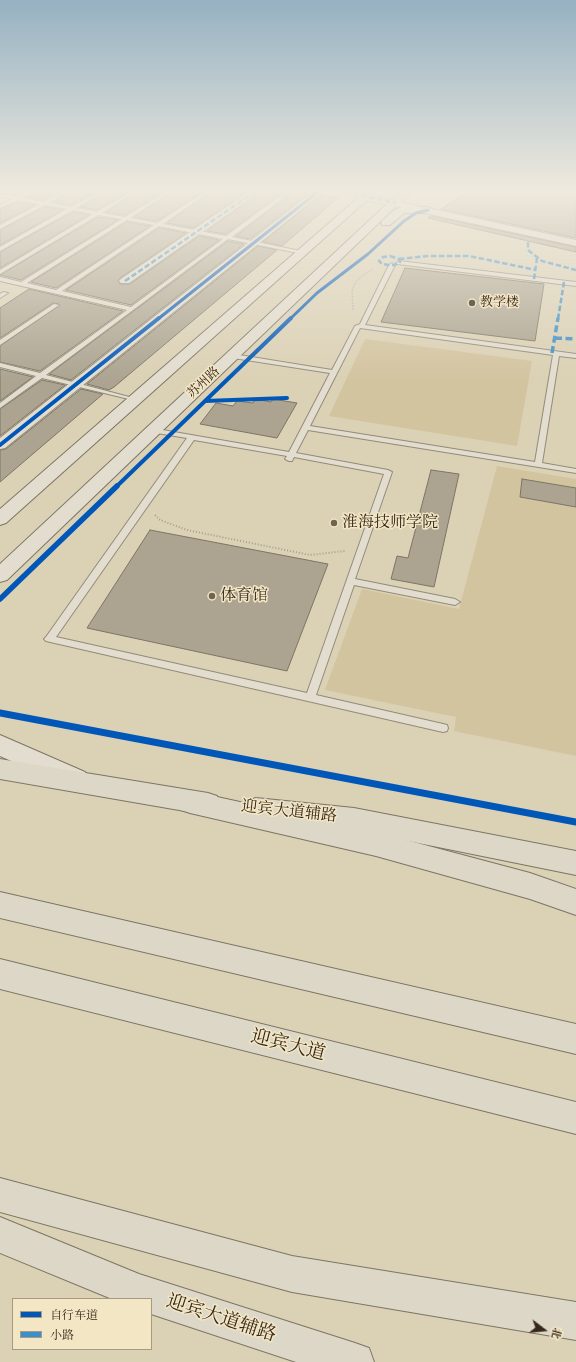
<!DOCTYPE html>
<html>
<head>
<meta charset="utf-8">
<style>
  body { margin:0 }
  #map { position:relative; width:576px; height:1362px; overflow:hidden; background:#dbd1b5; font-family:"Libre Bodoni","Noto Serif SC",serif }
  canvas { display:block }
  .legend { position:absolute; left:12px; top:1298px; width:140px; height:52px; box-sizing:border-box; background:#f2e6c4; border:1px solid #a79a80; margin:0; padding:5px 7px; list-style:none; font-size:12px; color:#37281b }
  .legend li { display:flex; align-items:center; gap:8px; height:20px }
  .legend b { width:20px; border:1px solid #a79a80 }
  .north { position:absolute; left:524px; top:1310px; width:40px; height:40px; -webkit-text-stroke:3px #f2e6c4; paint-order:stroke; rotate:106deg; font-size:11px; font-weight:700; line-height:16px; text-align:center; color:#37281b }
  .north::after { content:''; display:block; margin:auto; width:14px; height:18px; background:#37281b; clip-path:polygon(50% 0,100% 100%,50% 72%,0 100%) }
</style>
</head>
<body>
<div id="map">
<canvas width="576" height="1362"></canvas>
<ul class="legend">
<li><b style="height:5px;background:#0057b8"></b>自行车道</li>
<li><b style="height:5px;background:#3d8fc9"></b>小路</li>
</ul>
<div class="north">北</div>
</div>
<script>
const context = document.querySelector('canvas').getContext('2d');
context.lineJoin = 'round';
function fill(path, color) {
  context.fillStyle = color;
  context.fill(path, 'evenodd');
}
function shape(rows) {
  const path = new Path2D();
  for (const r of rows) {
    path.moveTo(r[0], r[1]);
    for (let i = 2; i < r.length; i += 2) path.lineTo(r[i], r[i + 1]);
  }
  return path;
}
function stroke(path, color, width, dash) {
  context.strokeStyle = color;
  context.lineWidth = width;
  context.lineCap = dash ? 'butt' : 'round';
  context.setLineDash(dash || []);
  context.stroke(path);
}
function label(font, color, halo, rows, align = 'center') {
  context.font = font + ' "Libre Bodoni","Noto Serif SC",serif';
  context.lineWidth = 3;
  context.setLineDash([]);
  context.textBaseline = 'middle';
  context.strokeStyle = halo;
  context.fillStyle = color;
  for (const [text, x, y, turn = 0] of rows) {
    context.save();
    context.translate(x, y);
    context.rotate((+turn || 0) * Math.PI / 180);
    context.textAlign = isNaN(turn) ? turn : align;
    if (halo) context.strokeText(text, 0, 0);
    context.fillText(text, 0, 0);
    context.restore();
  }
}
fill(shape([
  [365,339,532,361,517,446,329,416],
  [497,466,576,479,576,756,454,731,456,717,325,690,362,589,459,609]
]), '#d3c4a0');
const building = shape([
  [0,191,26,191,17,195,0,193,0,191],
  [35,191,61,191,43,200,26,197,35,191],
  [70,191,97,191,71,205,53,202,70,191],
  [106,191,130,191,97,210,80,207,106,191],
  [138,191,165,191,125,215,106,212,138,191],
  [173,191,204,191,157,221,134,217,173,191],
  [212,191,248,191,193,228,167,223,212,191],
  [262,191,280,194,226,234,207,231,262,191],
  [295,191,309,193,250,239,236,236,295,191],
  [469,191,576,191,576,238,441,209,469,191],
  [321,195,338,198,282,246,263,242,321,195],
  [18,202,35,205,0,223,0,209,18,202],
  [45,207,63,210,0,245,0,230,45,207],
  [73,212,89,215,0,268,0,252,73,212],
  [431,216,576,247,576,252,428,218,431,216],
  [98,217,118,220,21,280,0,275,98,217],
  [127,222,150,226,56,288,31,282,127,222],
  [159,228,186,233,120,278,118,281,120,284,130,284,199,236,219,240,131,305,66,290,159,228],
  [228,241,244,244,71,380,49,374,228,241],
  [258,246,277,250,114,387,109,390,87,384,258,246],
  [405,268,544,284,535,341,381,322,405,268],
  [29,289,123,311,40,371,0,362,0,346,60,305,59,304,53,303,0,338,0,308,29,289],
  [0,369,33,377,0,401,0,369],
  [42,380,65,385,0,436,0,409,42,380],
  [81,389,103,394,0,482,0,450,6,449,81,389],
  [255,399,271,402,273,399,297,403,277,438,200,424,216,403,233,406,237,401,253,403,255,399],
  [431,470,459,474,434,587,391,579,397,556,408,558,431,470],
  [522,479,576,488,576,507,520,497,522,479],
  [150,530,328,564,287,671,87,628,150,530]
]);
fill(building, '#aca491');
stroke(building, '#7c7565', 1);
const lane = shape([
  [29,191,34,191,22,198,43,202,64,191,69,191,49,203,71,207,100,191,105,191,76,208,97,212,132,191,137,191,102,213,125,217,167,191,172,191,130,218,157,223,206,191,211,191,163,224,226,236,287,191,292,191,232,237,306,252,303,254,228,239,46,375,137,399,137,401,42,378,0,408,0,403,36,376,0,367,0,363,40,373,127,310,0,281,0,277,21,282,122,219,98,215,0,274,0,270,93,214,73,210,0,251,0,247,67,209,45,205,0,229,0,225,40,204,18,200,0,208,0,205,13,199,0,196,0,194,17,197,29,191],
  [127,220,154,225,56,290,27,283,127,220],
  [159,226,223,239,131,307,62,291,159,226],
  [399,261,576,282,576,286,397,264,396,263,399,261],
  [392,263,395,265,365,325,576,354,576,358,559,356,542,463,576,469,576,473,308,430,296,453,388,470,392,472,355,579,455,599,460,602,455,605,354,585,316,695,443,724,447,725,448,728,447,731,443,732,46,641,44,639,46,637,187,438,151,432,151,428,289,452,330,373,233,358,230,356,233,354,332,370,355,326,360,324,389,265,392,263],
  [360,328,553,355,535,462,310,426,360,328],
  [194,440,287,456,285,459,289,461,292,461,294,457,384,474,307,693,56,637,194,440],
  [3,292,8,293,0,298,0,294,3,292],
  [54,304,59,305,0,345,0,340,54,304]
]);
const street = shape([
  [250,191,261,191,129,283,121,283,119,281,121,279,250,191],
  [314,191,324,191,5,448,0,449,0,438,314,191],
  [333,191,349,191,576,240,576,246,338,194,333,191]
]);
const secondary = shape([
  [366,191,377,191,6,523,0,525,0,509,366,191],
  [401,191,412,191,7,580,0,582,0,564,401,191],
  [403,207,428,207,433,210,428,213,404,213,390,225,382,225,381,223,382,221,394,210,403,207],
  [0,735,85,772,88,779,85,786,76,789,67,786,0,756,0,735]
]);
const primary = shape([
  [0,759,208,793,217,796,220,804,217,812,208,815,0,779,0,759],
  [256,798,354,808,576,851,576,875,354,830,256,820,247,817,243,809,247,801,256,798],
  [0,1217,139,1274,355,1343,369,1348,374,1362,296,1362,151,1314,151,1299,112,1299,0,1253,0,1217]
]);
const highway = shape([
  [190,791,376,832,530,873,576,889,576,915,530,899,376,856,190,813,181,810,178,802,181,794,190,791],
  [0,892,576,1024,576,1054,0,918,0,892],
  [0,959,576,1102,576,1134,0,989,0,959],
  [0,1178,292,1256,576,1302,576,1340,292,1292,0,1212,0,1178]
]);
stroke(lane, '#938b7a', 2);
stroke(street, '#938b7a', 2);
stroke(secondary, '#7c7565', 2);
stroke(primary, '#7c7565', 2);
stroke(highway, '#7c7565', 2);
stroke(shape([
  [353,310,352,291,355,283,362,276,373,269]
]), '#a49f93', 1.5, [0.5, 1]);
stroke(shape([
  [155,515,160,520,187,530,310,555,345,551]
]), '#a49f93', 2, [1, 2]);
fill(lane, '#e2ddce');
fill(street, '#e2ddce');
fill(secondary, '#e2ddce');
fill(primary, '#ddd7c7');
fill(highway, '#ddd7c7');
stroke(shape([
  [338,191,396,203],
  [528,242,528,250,542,261,576,270],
  [390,256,399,259,400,262,395,265,389,265,382,264,379,261,383,257,390,256],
  [399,259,427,256,469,256,536,270],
  [534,279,537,258],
  [125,281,256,191],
  [558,319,564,282]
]), '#3d8fc9', 2.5, [5.5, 2.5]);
stroke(shape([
  [555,338,576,339],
  [552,353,558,318]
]), '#3d8fc9', 3.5, [7, 3.5]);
stroke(shape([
  [158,319,319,191],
  [290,319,317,293,368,254,404,221,416,213,428,210]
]), '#0057b8', 3);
stroke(shape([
  [205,401,287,398],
  [0,445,159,318],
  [116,487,291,318]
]), '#0057b8', 4);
stroke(shape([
  [0,599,117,486]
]), '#0057b8', 5.5);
stroke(shape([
  [0,713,576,822]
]), '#0057b8', 7);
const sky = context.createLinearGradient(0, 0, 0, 381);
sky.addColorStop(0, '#96b1c2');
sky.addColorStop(0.5, '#efeade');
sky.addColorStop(1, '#efeade00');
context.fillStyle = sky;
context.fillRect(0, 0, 576, 381);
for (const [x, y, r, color] of [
  [472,303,4,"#706351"],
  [334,523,4,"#706351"],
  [212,596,4,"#706351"]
]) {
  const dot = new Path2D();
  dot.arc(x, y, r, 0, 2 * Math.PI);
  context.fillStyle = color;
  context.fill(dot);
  stroke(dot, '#f2e6c4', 1.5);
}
label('13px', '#37281b', '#f2e6c4', [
  ["教学楼",480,303]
], 'left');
label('13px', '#37281b', '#f2e6c4', [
  ["苏州路",204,383,-43]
]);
label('16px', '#37281b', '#f2e6c4', [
  ["淮海技师学院",342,523],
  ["体育馆",220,596]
], 'left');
label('16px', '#37281b', '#f2e6c4', [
  ["迎宾大道辅路",289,812,6]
]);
label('19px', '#37281b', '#f2e6c4', [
  ["迎宾大道",288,1046,14],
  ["迎宾大道辅路",221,1319,18]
]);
</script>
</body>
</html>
